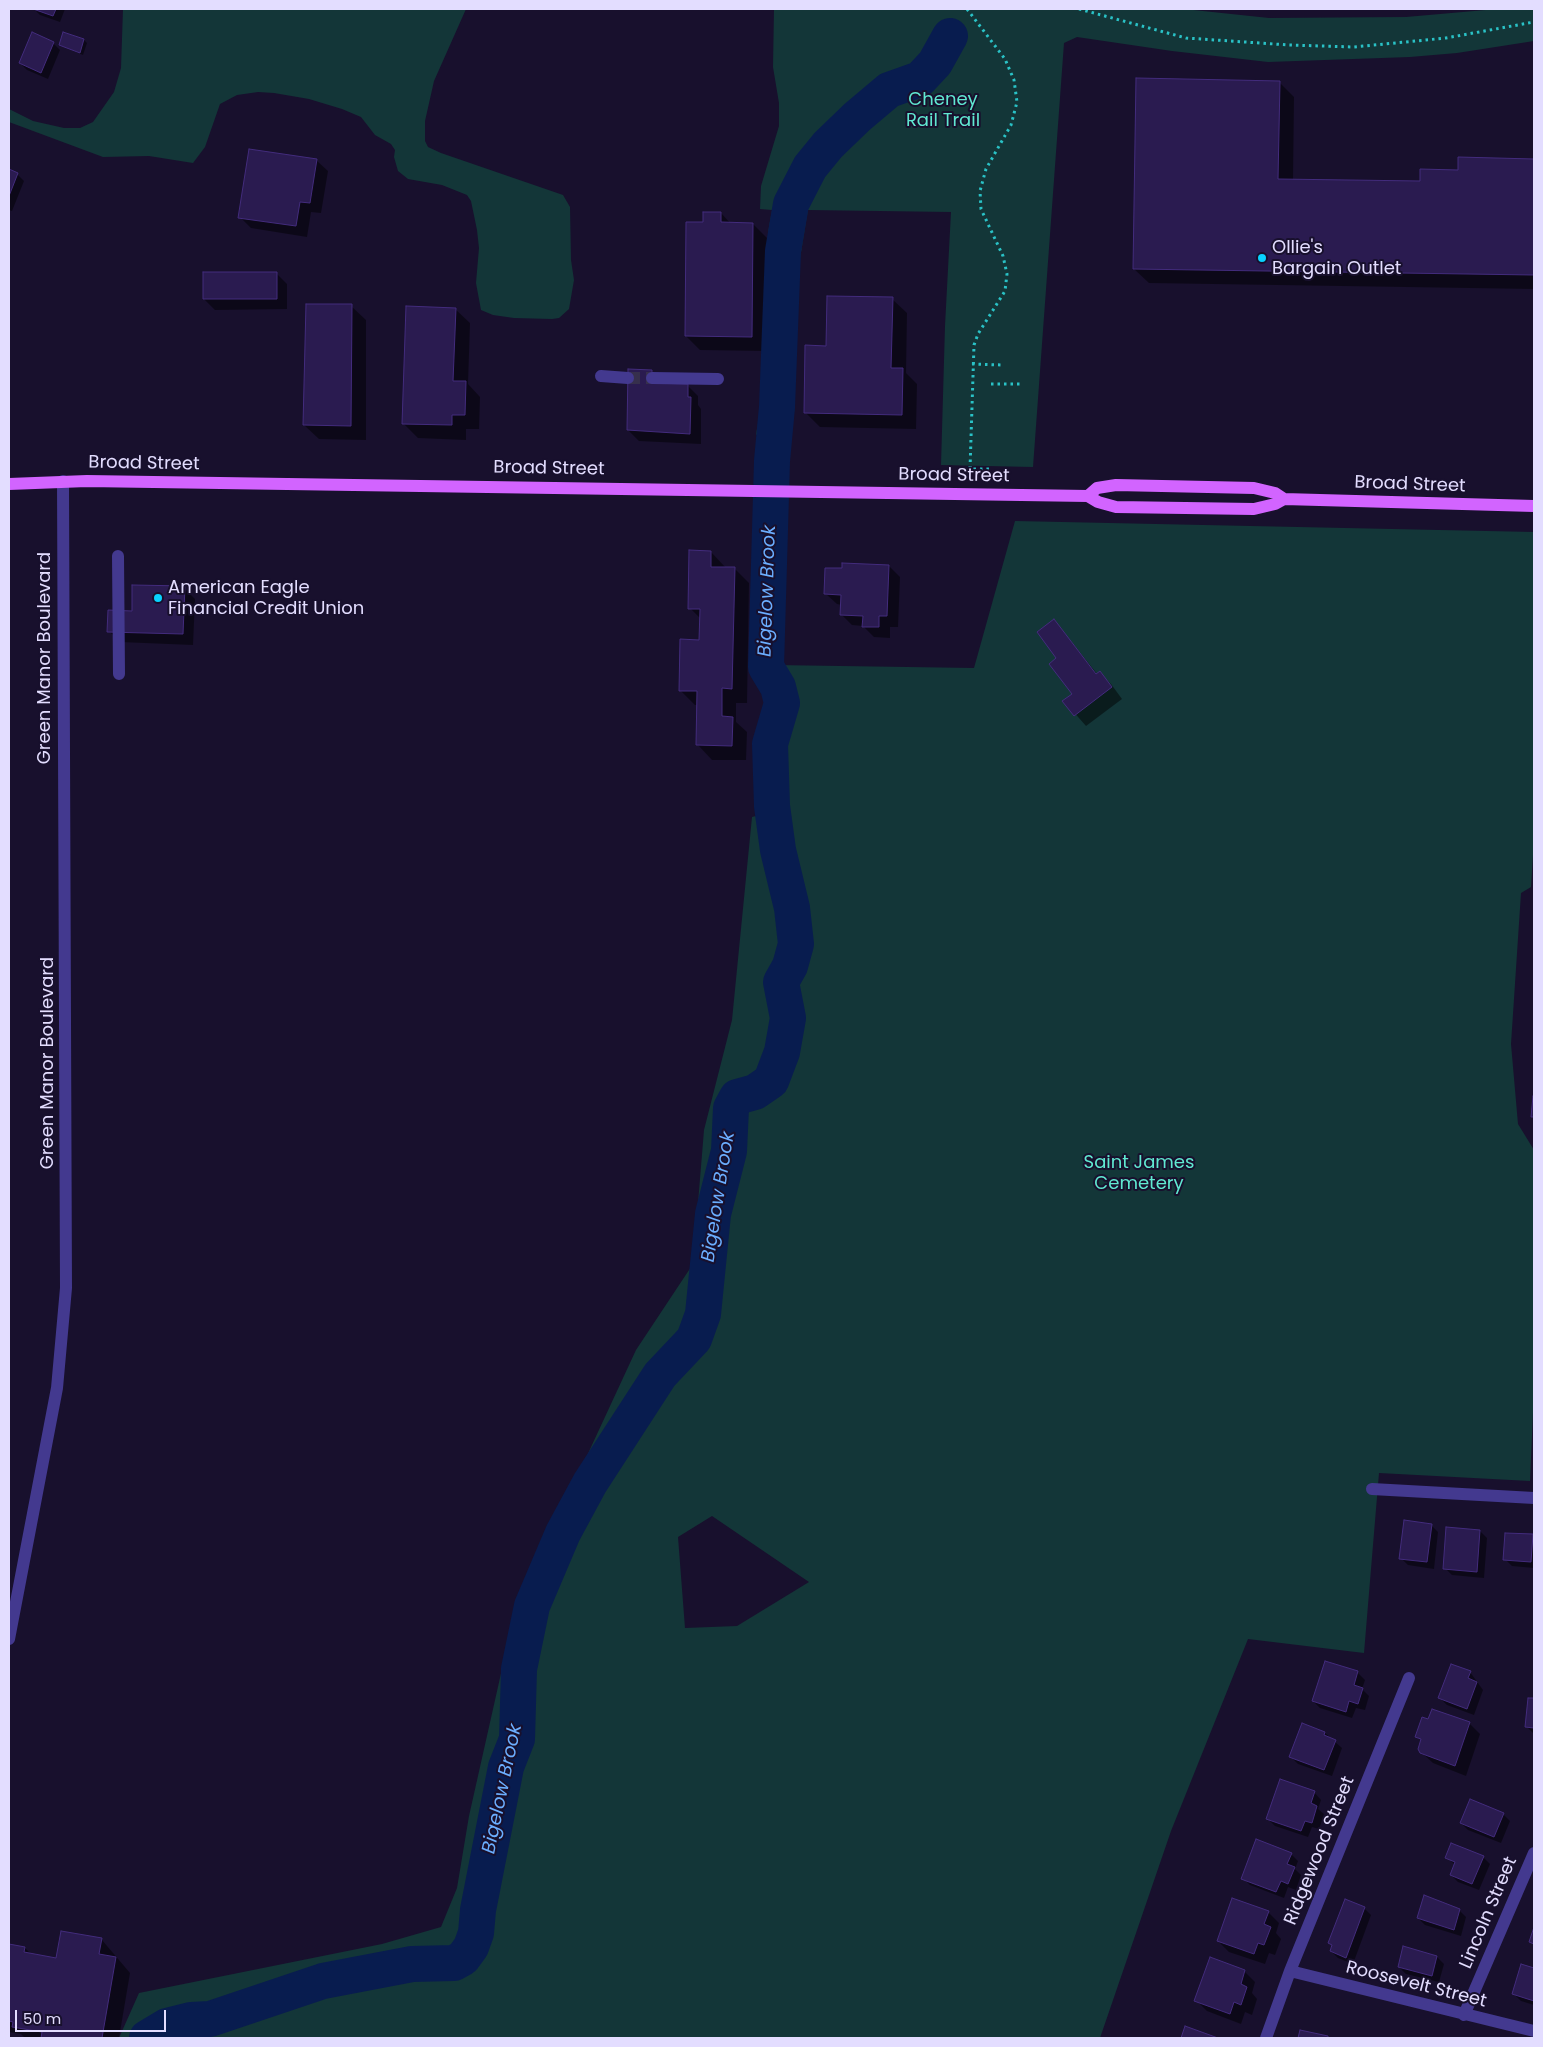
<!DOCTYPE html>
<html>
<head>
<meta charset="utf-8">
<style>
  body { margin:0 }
  #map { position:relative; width:1543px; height:2047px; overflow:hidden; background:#18102d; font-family:Poppins,sans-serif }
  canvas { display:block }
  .frame { position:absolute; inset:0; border:10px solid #e3ddff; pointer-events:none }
  .scale { position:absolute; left:15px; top:2010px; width:151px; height:22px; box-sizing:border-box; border:2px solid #e3ddff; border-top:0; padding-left:6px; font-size:15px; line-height:18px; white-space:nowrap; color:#e3ddff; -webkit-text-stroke:4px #18102d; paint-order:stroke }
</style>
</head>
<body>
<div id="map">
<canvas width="1543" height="2047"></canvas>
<div class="frame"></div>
<div class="scale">50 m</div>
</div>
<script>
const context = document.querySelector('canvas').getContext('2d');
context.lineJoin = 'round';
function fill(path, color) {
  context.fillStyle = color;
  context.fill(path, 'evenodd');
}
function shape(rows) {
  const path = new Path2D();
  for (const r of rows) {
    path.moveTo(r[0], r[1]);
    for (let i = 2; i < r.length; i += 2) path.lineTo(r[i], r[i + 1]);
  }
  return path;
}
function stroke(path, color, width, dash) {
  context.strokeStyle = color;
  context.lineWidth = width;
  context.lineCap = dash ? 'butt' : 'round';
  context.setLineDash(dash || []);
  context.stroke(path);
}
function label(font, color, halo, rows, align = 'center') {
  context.font = font + ' Poppins,sans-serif';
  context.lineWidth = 4;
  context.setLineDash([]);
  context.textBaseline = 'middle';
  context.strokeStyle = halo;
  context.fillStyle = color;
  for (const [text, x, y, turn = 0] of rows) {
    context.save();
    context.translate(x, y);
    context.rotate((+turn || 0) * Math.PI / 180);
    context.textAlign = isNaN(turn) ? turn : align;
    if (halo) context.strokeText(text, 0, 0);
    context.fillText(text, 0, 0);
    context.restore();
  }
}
fill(shape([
  [123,9,466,9,434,81,425,121,425,141,428,147,441,153,563,195,570,207,571,260,574,280,569,309,559,318,552,319,514,318,493,315,481,310,476,283,479,248,477,230,471,201,467,195,442,185,408,179,398,171,394,157,395,150,391,144,375,135,361,117,342,109,309,99,274,93,258,92,237,95,220,104,205,147,193,163,149,156,103,157,9,122,9,109,33,121,64,128,80,128,93,122,114,92,121,68],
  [774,9,1184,9,1269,18,1406,17,1497,9,1534,9,1534,41,1457,53,1410,57,1268,62,1172,51,1077,37,1064,43,1033,467,941,465,945,326,951,212,808,210,795,289,795,406,792,426,786,435,766,441,760,440,756,434,760,412,765,340,768,232,772,210,760,209,761,186,779,126,779,103,773,67],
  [1015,521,1534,532,1534,839,1531,887,1521,893,1511,1044,1518,1124,1534,1150,1534,1390,1530,1481,1379,1473,1364,1653,1248,1639,1171,1831,1100,2038,119,2038,139,1993,382,1944,441,1927,457,1888,469,1816,515,1611,636,1350,693,1264,704,1130,732,1020,752,817,771,812,774,665,974,668],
  [712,1516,809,1582,737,1626,685,1628,678,1537]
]), '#133638');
fill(shape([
  [34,9,65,9,60,22,40,15],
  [84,40,87,43,83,55,60,45],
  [53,43,60,50,48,79,27,70,20,63],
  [1279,82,1294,97,1293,180,1421,183,1459,171,1460,159,1534,160,1534,289,1149,283,1134,269],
  [317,161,328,171,321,213,311,212,307,237,251,228,240,217],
  [9,171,17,174,24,181,12,211,9,210],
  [721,213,731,224,753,224,768,239,766,351,700,350,686,336,704,223],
  [276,273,287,284,287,309,215,310,204,299],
  [892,299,907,313,906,373,917,384,916,429,820,427,805,412,827,347],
  [351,306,366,320,366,440,319,439,304,425],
  [455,309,470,323,468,384,480,397,479,429,466,429,466,440,418,438,403,423],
  [652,371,663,382,687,385,698,396,698,405,701,409,701,444,639,441,628,430],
  [711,552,726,568,734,568,749,583,747,703,736,703,736,722,747,732,746,760,712,760,698,745,698,705,695,705,680,690,700,641,701,619,690,608],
  [889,566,900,577,898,627,890,627,890,638,874,637,863,626,852,625,841,614,842,605,837,604,826,594],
  [184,588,195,599,193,645,120,642,109,631,133,612],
  [1054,620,1098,675,1100,673,1111,684,1122,699,1086,726,1064,701,1073,694,1058,658],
  [1431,1525,1438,1532,1434,1569,1408,1565,1401,1558],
  [1480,1531,1487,1538,1484,1578,1452,1575,1445,1568],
  [1532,1536,1534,1538,1534,1568,1512,1566,1505,1559],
  [1326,1662,1358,1673,1365,1680,1362,1689,1369,1696,1365,1710,1356,1708,1352,1718,1320,1708,1313,1701],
  [1470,1672,1483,1690,1474,1715,1447,1705,1440,1698],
  [1529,1699,1534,1699,1534,1734,1526,1726],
  [1469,1723,1480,1734,1466,1776,1433,1763,1421,1752,1422,1741,1417,1736],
  [1325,1733,1342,1748,1332,1776,1298,1764,1291,1757],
  [1314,1792,1321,1800,1318,1809,1324,1814,1319,1829,1312,1827,1308,1837,1275,1826,1268,1819],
  [1503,1814,1510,1821,1501,1843,1468,1830,1461,1823],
  [1291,1854,1298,1861,1295,1869,1301,1875,1296,1890,1288,1887,1284,1898,1250,1885,1243,1878],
  [1447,1857,1483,1857,1490,1864,1479,1890,1458,1882,1451,1875,1455,1865],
  [1364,1908,1371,1915,1353,1964,1338,1958,1331,1951],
  [1459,1910,1466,1917,1461,1936,1425,1925,1418,1918],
  [1268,1912,1279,1923,1276,1933,1281,1939,1275,1955,1269,1953,1265,1964,1229,1952,1218,1941],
  [102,1940,130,1973,119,2038,25,2038,21,2034,9,2032,9,1945,25,1948,32,1955,57,1959],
  [1404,1948,1437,1957,1444,1964,1439,1982,1406,1974,1399,1967],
  [1522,1965,1534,1969,1534,2005,1521,2001,1514,1994],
  [1244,1971,1255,1982,1252,1993,1257,1999,1252,2015,1245,2012,1241,2024,1207,2011,1196,2000]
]), '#0007');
stroke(shape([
  [147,2038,167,2026,191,2020,210,2019,323,1981,412,1964,454,1963,463,1958,471,1947,476,1933,478,1910,506,1767,517,1739,519,1669,532,1606,563,1533,590,1483,660,1375,694,1339,703,1314,713,1214,729,1151,731,1108,737,1097,755,1092,771,1081,782,1052,788,1018,781,982,790,966,796,944,792,908,778,850,772,806,770,744,782,703,778,687,766,667,772,461,777,407,783,251,791,204,810,167,828,145,857,117,889,90,920,79,935,63,950,36]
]), '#081c4f', 36);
const building = shape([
  [33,9,56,9,53,16,33,9],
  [32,32,54,42,41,73,19,63,32,32],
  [63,32,84,39,80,53,59,45,63,32],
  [1136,78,1280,81,1278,179,1420,181,1420,169,1458,170,1458,157,1534,159,1534,275,1133,269,1136,78],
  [249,149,317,159,310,203,300,202,296,226,238,218,249,149],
  [9,169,18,173,9,196,9,169],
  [703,212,721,212,721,222,753,223,752,337,685,336,686,222,703,222,703,212],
  [203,272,277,272,277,299,203,299,203,272],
  [827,296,893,297,891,368,903,368,902,415,804,413,805,345,826,346,827,296],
  [306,304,352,304,351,426,303,425,306,304],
  [406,306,456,308,453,381,466,381,465,415,452,415,452,425,402,424,406,306],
  [628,369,652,370,652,383,688,384,688,397,691,397,690,434,627,430,628,369],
  [689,550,711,551,711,567,735,567,732,689,722,688,722,716,733,717,732,746,696,745,697,691,679,691,680,639,699,640,700,609,688,609,689,550],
  [842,563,889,565,887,616,879,616,879,627,862,627,863,616,840,615,841,595,824,594,825,568,842,568,842,563],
  [132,585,185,586,183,634,107,632,108,610,132,611,132,585],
  [1054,619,1096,674,1100,671,1112,687,1074,716,1062,701,1072,694,1049,664,1056,658,1037,632,1054,619],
  [1533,1096,1534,1096,1534,1117,1531,1117,1533,1096],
  [1404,1520,1432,1524,1427,1562,1399,1559,1404,1520],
  [1446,1527,1480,1530,1477,1572,1443,1569,1446,1527],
  [1505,1533,1533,1534,1531,1562,1503,1560,1505,1533],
  [1325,1661,1358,1671,1354,1685,1363,1688,1358,1704,1349,1701,1346,1712,1312,1701,1325,1661],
  [1451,1664,1471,1671,1468,1678,1477,1682,1467,1709,1438,1698,1451,1664],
  [1528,1698,1534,1698,1534,1728,1525,1727,1528,1698],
  [1432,1709,1470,1722,1455,1766,1420,1753,1418,1749,1421,1739,1415,1737,1422,1717,1428,1719,1432,1709],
  [1302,1723,1325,1732,1324,1735,1336,1740,1324,1770,1289,1757,1302,1723],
  [1280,1779,1315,1791,1311,1803,1317,1806,1312,1823,1305,1821,1301,1831,1266,1819,1280,1779],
  [1470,1799,1504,1813,1494,1837,1460,1823,1470,1799],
  [1256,1839,1292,1853,1287,1864,1295,1867,1288,1884,1281,1881,1276,1892,1241,1879,1256,1839],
  [1451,1843,1484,1856,1472,1884,1450,1875,1455,1862,1445,1858,1451,1843],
  [1424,1895,1460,1909,1454,1930,1417,1918,1424,1895],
  [1232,1898,1269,1911,1264,1924,1271,1927,1264,1945,1258,1943,1254,1954,1217,1941,1232,1898],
  [1345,1899,1365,1907,1346,1958,1330,1951,1332,1945,1328,1943,1345,1899],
  [1534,1927,1534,1944,1529,1942,1534,1927],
  [61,1931,102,1938,99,1954,116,1957,102,2038,41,2038,42,2032,12,2027,13,2022,9,2021,9,1944,25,1947,24,1952,56,1958,61,1931],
  [1403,1946,1437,1956,1432,1976,1398,1967,1403,1946],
  [1210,1957,1245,1970,1241,1984,1247,1987,1241,2005,1234,2002,1230,2014,1194,2001,1210,1957],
  [1521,1964,1534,1968,1534,2001,1512,1994,1521,1964],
  [1185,2026,1218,2038,1181,2038,1185,2026],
  [1300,2030,1328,2036,1328,2038,1298,2038,1300,2030]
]);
fill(building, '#2a1b50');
stroke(building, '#432c7d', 1);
stroke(shape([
  [628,378,652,378]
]), '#362f4c', 12, [12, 6]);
stroke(shape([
  [967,9,1005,59,1014,80,1017,102,1011,125,986,169,980,191,981,209,1003,256,1007,274,1005,291,978,334,974,345,970,469,989,469],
  [1079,9,1186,38,1289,45,1354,47,1446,38,1534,22],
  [972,364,1002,365],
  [991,384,1020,384]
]), '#2ac2c6', 3, [2.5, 4]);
stroke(shape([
  [601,376,628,378],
  [652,378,718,379],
  [118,556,119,674],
  [1372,1489,1534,1498],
  [9,1639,57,1388,66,1288,63,481],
  [1290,1971,1534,2031],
  [1464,2015,1534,1853],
  [1266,2038,1290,1971,1409,1678]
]), '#43398f', 12);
stroke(shape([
  [9,484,87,481,1088,496,1098,502,1116,507,1254,509,1275,504,1284,499,1534,506],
  [1088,496,1097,488,1116,485,1254,488,1275,493,1284,499]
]), '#d264ff', 12);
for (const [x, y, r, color] of [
  [1262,258,5,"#09d2ff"],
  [158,598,5,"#09d2ff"]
]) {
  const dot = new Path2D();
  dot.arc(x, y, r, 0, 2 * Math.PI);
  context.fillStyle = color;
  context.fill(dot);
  stroke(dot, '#18102d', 2);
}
label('18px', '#60e8d1', '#18102d', [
  ["Cheney",943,100],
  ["Rail Trail",943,121],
  ["Saint James",1139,1163],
  ["Cemetery",1139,1184]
]);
label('18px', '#e3ddff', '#18102d', [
  ["Ollie's",1272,248],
  ["Bargain Outlet",1272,269],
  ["American Eagle",168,588],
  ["Financial Credit Union",168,609]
], 'left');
label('18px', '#e3ddff', '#18102d', [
  ["Broad Street",144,464,1],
  ["Broad Street",549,469,1],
  ["Broad Street",954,476,1],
  ["Broad Street",1410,485,2],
  ["Green Manor Boulevard",45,658,-90],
  ["Green Manor Boulevard",48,1063,-90],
  ["Ridgewood Street",1320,1851,-68],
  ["Lincoln Street",1489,1913,-67],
  ["Roosevelt Street",1416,1985,14]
]);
label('italic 19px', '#6baeff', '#18102d', [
  ["Bigelow Brook",768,591,-88],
  ["Bigelow Brook",719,1197,-81],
  ["Bigelow Brook",503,1789,-78]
]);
</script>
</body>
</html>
